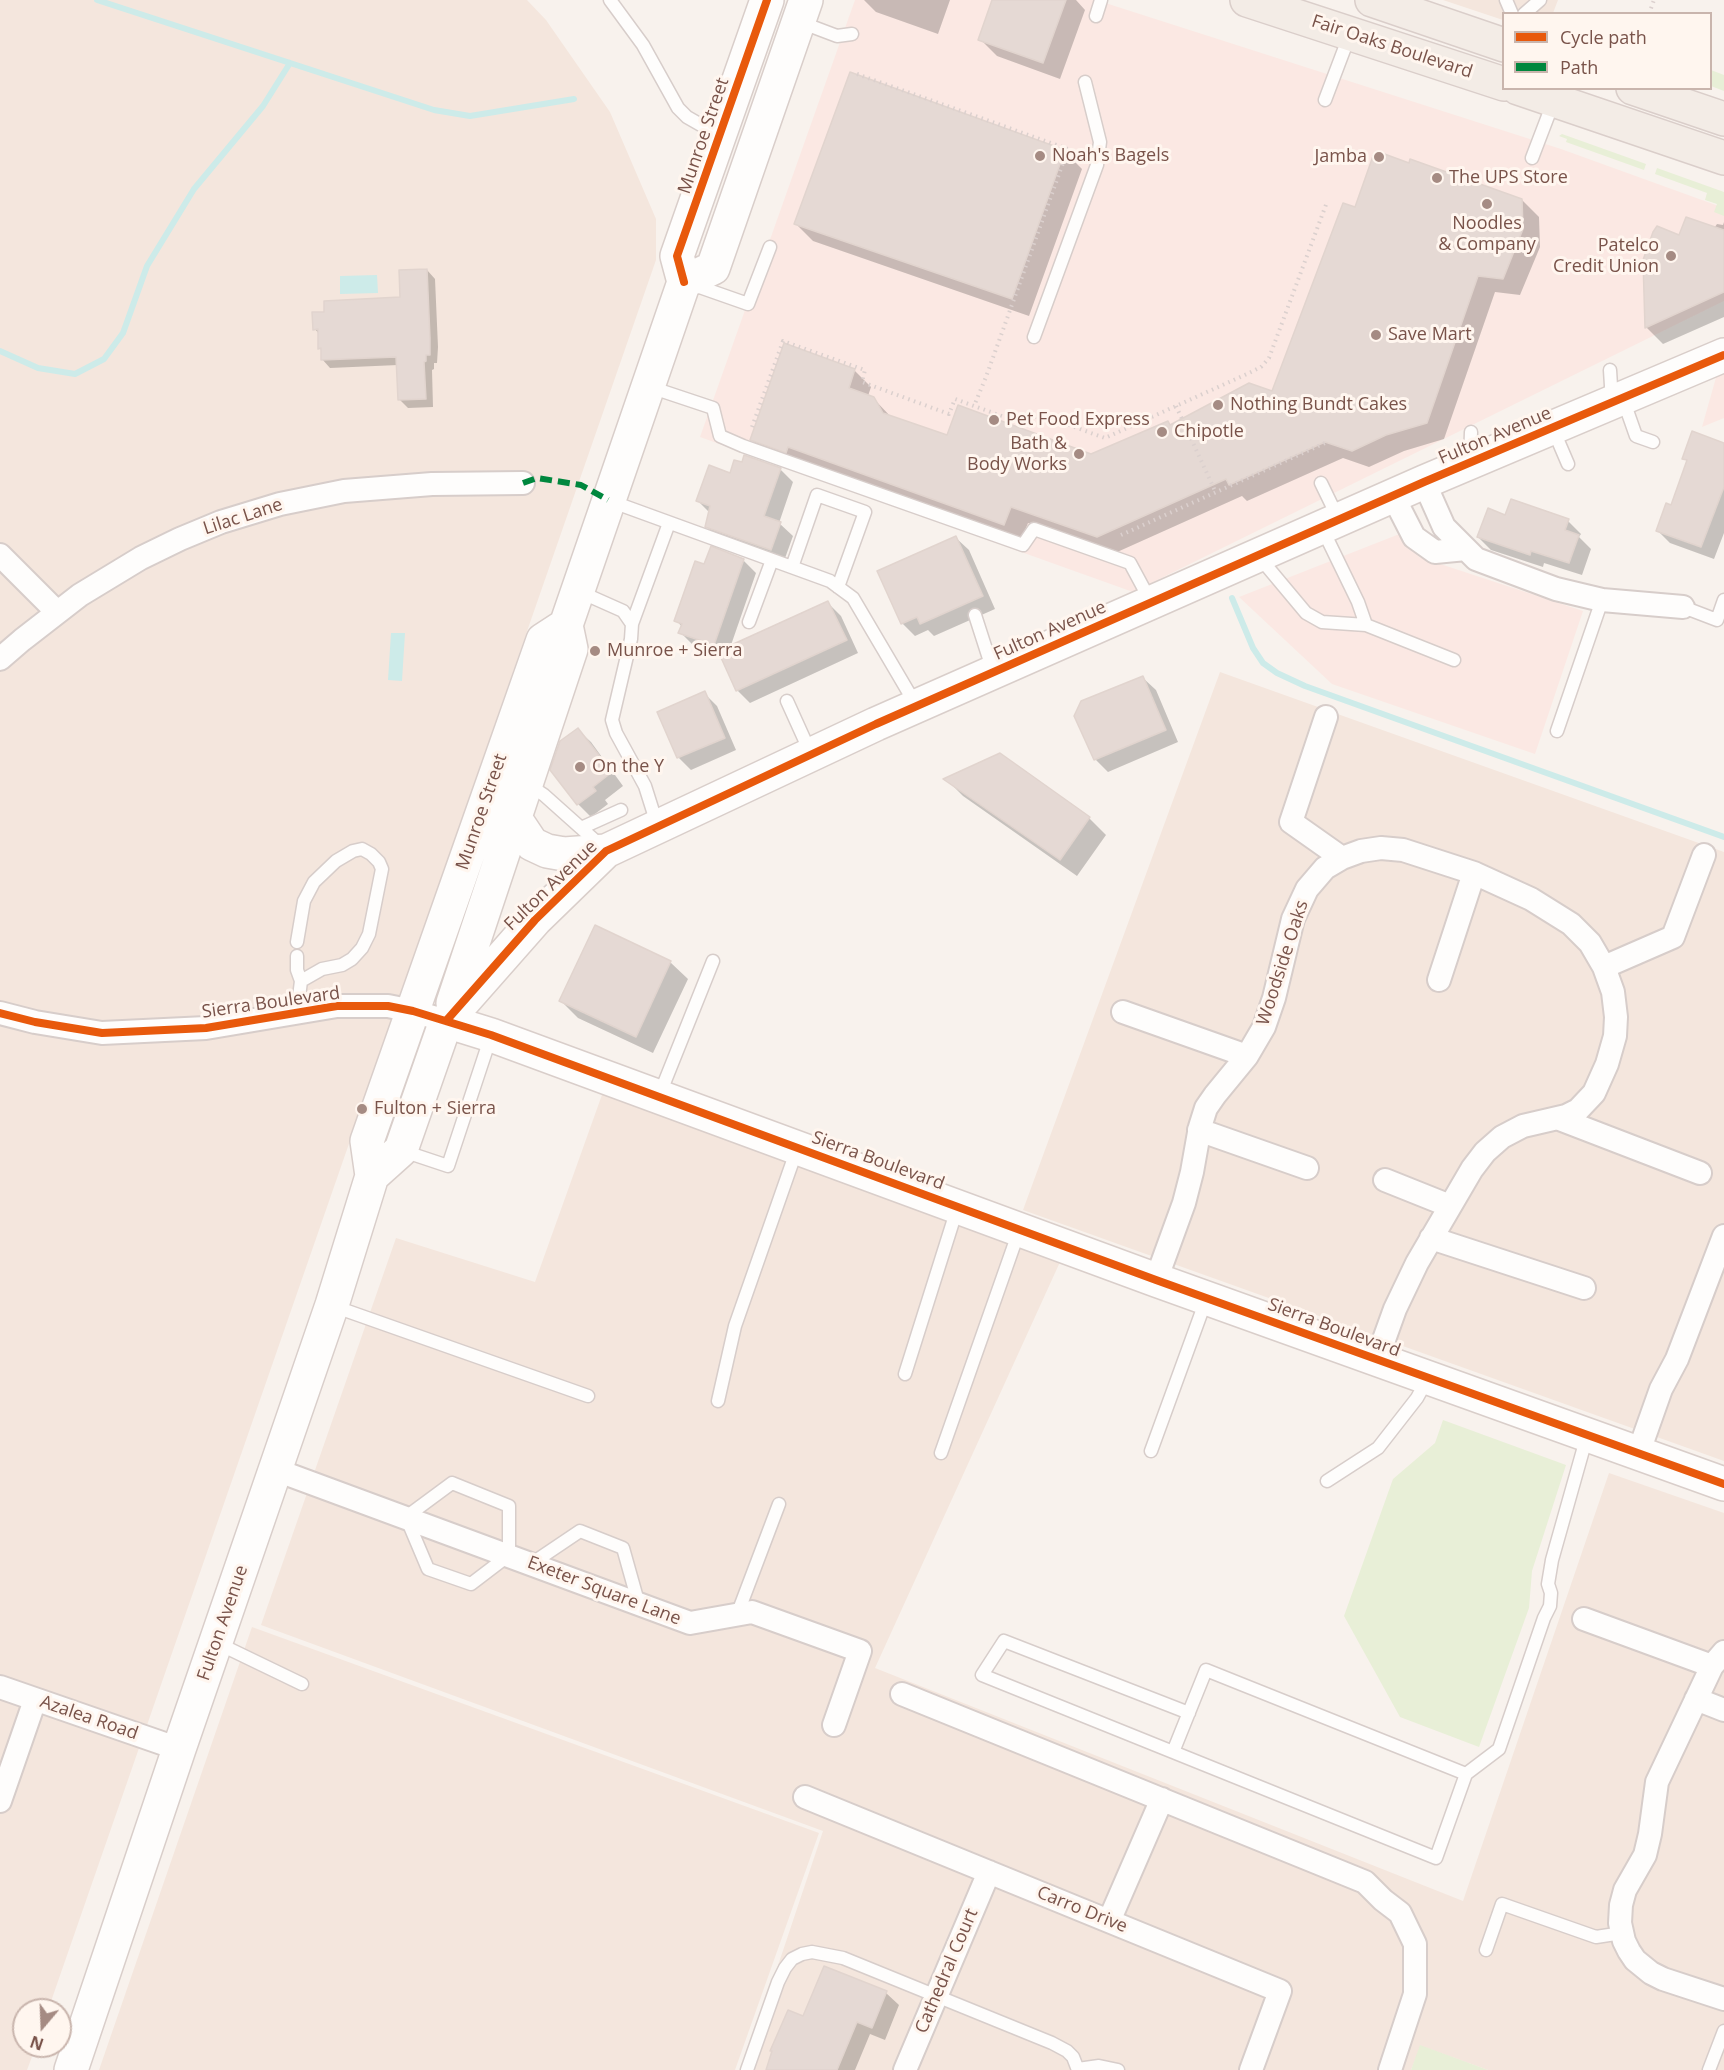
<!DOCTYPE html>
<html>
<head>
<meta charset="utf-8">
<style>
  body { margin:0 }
  #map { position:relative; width:1724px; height:2070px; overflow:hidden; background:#f8f2ed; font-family:"Open Sans",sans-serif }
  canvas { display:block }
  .legend { position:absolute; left:1502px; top:12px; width:210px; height:78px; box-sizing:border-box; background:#fff6ef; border:2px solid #c9b5ad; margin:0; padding:8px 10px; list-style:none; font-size:18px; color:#79534a }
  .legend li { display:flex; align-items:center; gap:12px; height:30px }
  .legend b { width:30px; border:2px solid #c9b5ad }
  .north { position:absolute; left:12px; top:1998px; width:60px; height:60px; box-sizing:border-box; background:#fff6ef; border:2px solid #c9b5ad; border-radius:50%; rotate:199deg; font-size:16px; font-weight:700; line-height:24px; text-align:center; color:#79534a }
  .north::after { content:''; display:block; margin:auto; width:21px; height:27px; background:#a58b83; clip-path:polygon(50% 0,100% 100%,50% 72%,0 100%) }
</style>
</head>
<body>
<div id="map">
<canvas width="1724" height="2070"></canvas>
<ul class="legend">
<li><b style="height:8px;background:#e8590c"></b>Cycle path</li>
<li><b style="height:8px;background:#00873e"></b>Path</li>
</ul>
<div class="north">N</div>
</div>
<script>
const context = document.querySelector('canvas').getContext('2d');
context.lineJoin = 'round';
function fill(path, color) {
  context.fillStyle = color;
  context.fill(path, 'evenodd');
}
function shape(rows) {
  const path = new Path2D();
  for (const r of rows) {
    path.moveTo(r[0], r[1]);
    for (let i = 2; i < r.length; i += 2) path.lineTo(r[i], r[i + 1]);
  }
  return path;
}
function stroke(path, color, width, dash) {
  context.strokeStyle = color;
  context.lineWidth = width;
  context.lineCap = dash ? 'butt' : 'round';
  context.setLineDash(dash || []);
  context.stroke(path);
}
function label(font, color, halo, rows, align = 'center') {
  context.font = font + ' "Open Sans",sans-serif';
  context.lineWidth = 6;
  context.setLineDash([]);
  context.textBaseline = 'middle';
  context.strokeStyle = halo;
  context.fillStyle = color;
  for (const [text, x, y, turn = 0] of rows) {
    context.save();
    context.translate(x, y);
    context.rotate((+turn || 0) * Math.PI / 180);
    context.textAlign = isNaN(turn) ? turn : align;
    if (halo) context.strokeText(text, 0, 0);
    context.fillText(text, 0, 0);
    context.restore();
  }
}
fill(shape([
  [0,0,527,0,546,20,610,112,656,219,656,260,48,2010,24,2010,24,2046,36,2046,27,2070,0,2070],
  [1443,0,1558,0,1553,13,1504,14,1503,20],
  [1220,672,1724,852,1724,1461,1023,1210],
  [603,1092,1060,1262,875,1668,1463,1901,1609,1473,1724,1513,1724,2070,1488,2070,1421,2046,1411,2070,743,2070,823,1831,261,1625,396,1238,535,1282],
  [252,1627,819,1833,735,2070,99,2070]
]), '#f4e6dd');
fill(shape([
  [855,0,1096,0,1561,149,1724,208,1724,301,1133,592,700,437],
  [1724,371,1724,418,1702,427,1717,374],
  [1402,533,1419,557,1583,611,1535,754,1332,684,1239,597]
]), '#fbe8e3');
fill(shape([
  [1711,70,1724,75,1724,91,1711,86],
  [1562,134,1646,164,1644,170,1566,142,1567,139,1559,136],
  [1657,168,1724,192,1724,216,1714,212,1717,204,1705,200,1707,193,1655,174],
  [1443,1420,1566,1465,1532,1571,1529,1608,1479,1747,1400,1717,1344,1616,1393,1479,1435,1443],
  [1420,2045,1488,2070,1411,2070]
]), '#e8efd7');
fill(shape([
  [377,275,378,293,340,294,340,276],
  [391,633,405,633,402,681,388,680]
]), '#cdebe9');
fill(shape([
  [864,0,950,0,938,34,876,12],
  [994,0,1076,0,1085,10,1060,79,997,56,980,39],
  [1064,151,1082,169,1029,316,813,241,796,224],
  [1522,200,1539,217,1540,247,1520,295,1495,292,1444,439,1404,451,1369,467,1343,458,1247,501,1242,496,1115,553,1028,523,1021,541,768,456,751,439,854,370,871,387,868,396,873,398,892,418,948,437,1091,455,1171,426,1273,393,1356,209],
  [1724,222,1724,317,1663,344,1646,327,1717,224,1723,225],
  [427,270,435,279,438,347,437,363,434,363,434,369,432,370,433,407,408,408,400,400,398,365,330,368,322,359,319,334,315,329,326,313,402,299],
  [1724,445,1724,533,1714,559,1670,543,1657,530,1671,506,1688,462,1684,458],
  [780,469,793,482,779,523,793,536,784,561,719,539,706,526,710,513,698,501,731,474],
  [1505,517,1568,521,1581,534,1579,537,1591,549,1582,575,1544,563,1543,567,1491,550,1478,537],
  [956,538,969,550,995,609,934,636,928,630,915,636,902,623],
  [743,560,756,573,730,648,828,603,841,616,858,653,750,703,737,690,721,655,693,645,680,632,682,627,676,620,705,566],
  [1143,678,1156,690,1178,742,1108,772,1096,760,1075,716],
  [704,693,717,706,736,750,691,770,678,757],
  [578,730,591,742,623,786,605,800,608,804,591,817,578,804],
  [946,779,1089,818,1106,835,1077,876,963,796],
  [596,927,670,962,688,979,653,1053,578,1018,561,1001],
  [886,1993,899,2005,885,2040,870,2034,855,2070,767,2070,804,2018]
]), '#0003');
stroke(shape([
  [97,0,434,110,470,116,574,99],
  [0,351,38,368,75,374,104,359,123,333,147,266,194,189,263,106,290,63],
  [1232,598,1253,648,1263,663,1277,673,1305,686,1724,837]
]), '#cdebe9', 6);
const building = shape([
  [992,0,1066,0,1043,63,978,40,992,0],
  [850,72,1065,150,1012,299,794,224,850,72],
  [1379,152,1409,163,1410,159,1522,199,1523,229,1503,279,1478,276,1427,423,1386,435,1352,451,1325,442,1229,485,1226,479,1097,537,1011,507,1004,525,788,447,786,453,750,440,784,343,855,369,849,388,874,397,883,413,947,435,958,405,1091,454,1168,421,1170,425,1249,383,1272,391,1343,203,1355,207,1373,156,1379,152],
  [1686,217,1724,230,1724,292,1645,328,1643,260,1653,232,1657,226,1679,235,1686,217],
  [427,269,430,338,430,355,426,355,426,361,424,362,426,399,398,400,396,357,321,360,321,348,318,349,318,329,313,330,312,312,324,312,324,301,400,297,399,270,427,269],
  [1692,431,1724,443,1724,487,1701,547,1656,531,1666,503,1671,505,1687,460,1682,459,1692,431],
  [744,455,781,468,764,516,781,522,771,550,705,527,710,506,696,501,709,465,730,473,734,460,742,462,744,455],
  [1511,499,1569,519,1565,530,1579,535,1569,563,1531,551,1530,555,1477,537,1488,508,1505,515,1511,499],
  [956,536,983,596,920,624,917,617,901,624,877,571,956,536],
  [711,546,744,559,714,645,678,633,682,624,674,621,695,561,704,564,711,546],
  [828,601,847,640,736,691,718,651,828,601],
  [1143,676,1166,730,1094,760,1074,716,1081,701,1143,676],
  [705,691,725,738,677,758,657,712,705,691],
  [578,728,612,772,593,787,596,791,577,805,550,770,560,741,578,728],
  [1000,753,1090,817,1060,860,943,779,1000,753],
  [595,925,671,961,636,1037,559,1001,595,925],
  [824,1966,887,1991,872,2028,857,2022,837,2070,766,2070,772,2051,770,2051,788,2010,803,2016,824,1966]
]);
fill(building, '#e5d9d4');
stroke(building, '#e1d4ce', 1.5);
const lane = shape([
  [610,0,643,45,678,108,687,117,708,129,719,131],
  [1506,0,1512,14],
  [1524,14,1540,0],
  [1096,16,1101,0],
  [800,22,837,36,852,34],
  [1325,100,1350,34],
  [1532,158,1553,103],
  [691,284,748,304,770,247],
  [1034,337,1097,165,1100,142,1085,82],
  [1610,370,1612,402],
  [650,387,713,408,720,436,743,446,1023,545,1034,529,1130,563,1151,602],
  [1623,399,1636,436,1653,442],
  [1553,429,1568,464],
  [1470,458,1471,432],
  [1321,483,1338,518],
  [610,501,830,581,853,598,916,705],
  [1322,528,1358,602,1366,625],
  [1260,558,1306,613,1322,622,1366,625,1454,660],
  [792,567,817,495,865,512,838,587],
  [578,591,623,611,632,624,631,639,612,720,616,733,645,786,657,824],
  [1683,607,1717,620,1724,600],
  [975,615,993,671],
  [749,622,772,560],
  [632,624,669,523],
  [787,701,811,754],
  [1557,731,1602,600],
  [529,785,544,795,600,845],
  [581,828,621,810],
  [297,942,304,901,314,882,336,861,353,851,362,849,371,854,379,862,382,869,369,934,362,948,352,959,342,965,322,969,301,981,297,1013],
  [297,956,297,970,301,981],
  [659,1096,713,961],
  [403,1151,448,1166,491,1036],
  [333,1306,588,1396],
  [905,1374,957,1209],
  [718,1401,735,1326,797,1149],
  [1151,1451,1206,1300],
  [941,1453,1019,1231],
  [1327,1481,1378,1448,1417,1398,1428,1378],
  [452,1483,509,1506,509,1555,471,1584,428,1569,406,1517,452,1483],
  [531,1564,580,1531,623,1548,639,1605],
  [737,1615,779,1504],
  [217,1643,302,1684],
  [1189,1713,1004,1641,982,1675,1436,1858,1466,1774,1499,1749,1544,1618,1550,1606,1551,1593,1548,1584,1552,1560,1587,1436],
  [1173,1752,1206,1670,1466,1774],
  [1486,1950,1502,1904,1596,1937,1622,1933],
  [1078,2069,1099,2066,1118,2070],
  [747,2070,778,1982,785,1968,792,1959,802,1954,812,1952,843,1958,1052,2043,1067,2051,1073,2057,1078,2070],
  [1709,2070,1724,2031]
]);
const street = shape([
  [1424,482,1444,527,1476,559,1556,589,1602,600,1683,607],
  [1393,496,1414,537,1435,552,1466,549],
  [0,555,57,612],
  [0,659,22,640,80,595,141,558,180,539,221,522,280,504,344,491,432,484,523,483],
  [1326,717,1291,822,1342,858],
  [1604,967,1673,937,1704,855],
  [1439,980,1474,873],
  [1123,1012,1247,1056],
  [0,1013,35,1022,102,1033,206,1028,337,1006,388,1006,413,1011,446,1021],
  [1557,1118,1700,1173],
  [1199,1130,1307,1168],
  [1385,1180,1450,1206],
  [1431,1238,1584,1288],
  [1156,1280,1184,1203,1192,1172,1200,1127,1206,1108,1215,1095,1247,1056,1264,1027,1274,998,1293,919,1307,889,1325,868,1342,858,1361,851,1381,848,1403,850,1474,873,1531,899,1571,924,1590,943,1604,967,1613,992,1616,1017,1615,1036,1607,1064,1594,1093,1578,1110,1566,1116,1523,1126,1502,1137,1485,1152,1472,1169,1417,1263,1395,1309,1377,1359],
  [1638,1454,1661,1389,1677,1359,1724,1236],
  [276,1470,690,1623,752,1612,860,1651,834,1725],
  [1584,1619,1712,1666],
  [1724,1652,1712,1666,1657,1782,1650,1834,1645,1855,1625,1890,1621,1905,1620,1923,1624,1941,1629,1951,1635,1960,1651,1973,1663,1979,1724,1999],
  [0,1687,179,1749],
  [902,1694,1365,1882,1383,1900,1400,1913,1415,1944,1415,1994,1390,2070],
  [1696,1699,1724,1710],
  [805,1797,1280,1991,1251,2070],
  [0,1801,35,1700],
  [1109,1921,1162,1799],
  [905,2070,989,1872]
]);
const secondary = shape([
  [684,282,713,268,806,0],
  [514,817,532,844,547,851,564,854,606,851],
  [453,1003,571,649,566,625,684,282,677,256,767,0],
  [446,1021,491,1035,1156,1280,1724,1484],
  [372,1176,401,1150,446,1021,535,920,606,851,876,724,1424,482,1724,355],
  [71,2070,179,1749,332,1305,372,1176,367,1141,543,640,566,625]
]);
const primary = shape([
  [1247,0,1504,84],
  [1372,0,1504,45],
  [1518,88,1724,158],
  [1633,88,1724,119]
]);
stroke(lane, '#d7cdca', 15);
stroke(street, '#d7cdca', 26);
stroke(secondary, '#d9ceca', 36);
stroke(primary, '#daceca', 36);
stroke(shape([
  [1649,14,1654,0],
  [857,74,1068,149,986,377,974,406],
  [1176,406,1216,493],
  [752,427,783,341,865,370,862,382,949,414,955,399,1018,422,1041,415,1105,438,1247,374,1261,367,1269,358,1327,202],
  [1121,535,1325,443]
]), '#dbd0ce', 4, [1.5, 4.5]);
stroke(lane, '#fefdfc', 12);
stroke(street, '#fefdfc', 22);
stroke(secondary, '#fefdfc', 33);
stroke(primary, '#f3ece6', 33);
stroke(shape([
  [523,483,537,478,581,485,608,500]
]), '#00873e', 6, [12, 6]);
stroke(shape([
  [684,282,677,256,767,0],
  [0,1013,35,1022,102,1033,206,1028,337,1006,388,1006,413,1011,491,1035,1156,1280,1724,1484],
  [446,1021,535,920,606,851,876,724,1424,482,1724,355]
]), '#e8590c', 8);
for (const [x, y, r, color] of [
  [1040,156,6,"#a58b83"],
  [1379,157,6,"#a58b83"],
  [1437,178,6,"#a58b83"],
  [1487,204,6,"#a58b83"],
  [1671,256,6,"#a58b83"],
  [1376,335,6,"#a58b83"],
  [1218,405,6,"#a58b83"],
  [994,420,6,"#a58b83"],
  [1162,432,6,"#a58b83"],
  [1079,454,6,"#a58b83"],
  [595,651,6,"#a58b83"],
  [580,767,6,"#a58b83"],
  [362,1109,6,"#a58b83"]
]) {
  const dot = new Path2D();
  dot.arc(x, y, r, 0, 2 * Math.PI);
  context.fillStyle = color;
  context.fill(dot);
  stroke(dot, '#fff6ef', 2);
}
label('18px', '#79534a', '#fff6ef', [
  ["Fair Oaks Boulevard",1392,47,18],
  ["Munroe Street",704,136,-71],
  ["Fulton Avenue",1495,436,-23],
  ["Lilac Lane",243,517,-18],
  ["Fulton Avenue",1050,631,-24],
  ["Munroe Street",482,812,-71],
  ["Fulton Avenue",551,886,-44],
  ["Woodside Oaks",1283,963,-72],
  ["Sierra Boulevard",271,1003,-8],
  ["Sierra Boulevard",878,1161,20],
  ["Sierra Boulevard",1334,1328,20],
  ["Exeter Square Lane",604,1591,21],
  ["Fulton Avenue",223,1623,-71],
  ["Azalea Road",89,1718,19],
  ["Carro Drive",1082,1910,22],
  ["Cathedral Court",947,1971,-67]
]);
label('18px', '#79534a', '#fff6ef', [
  ["Noah's Bagels",1052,156],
  ["Jamba",1367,157,"right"],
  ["The UPS Store",1449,178],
  ["Noodles",1487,224,"center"],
  ["& Company",1487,245,"center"],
  ["Patelco",1659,246,"right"],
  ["Credit Union",1659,267,"right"],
  ["Save Mart",1388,335],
  ["Nothing Bundt Cakes",1230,405],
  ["Pet Food Express",1006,420],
  ["Chipotle",1174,432],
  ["Bath &",1067,444,"right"],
  ["Body Works",1067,465,"right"],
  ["Munroe + Sierra",607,651],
  ["On the Y",592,767],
  ["Fulton + Sierra",374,1109]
], 'left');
</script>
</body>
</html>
